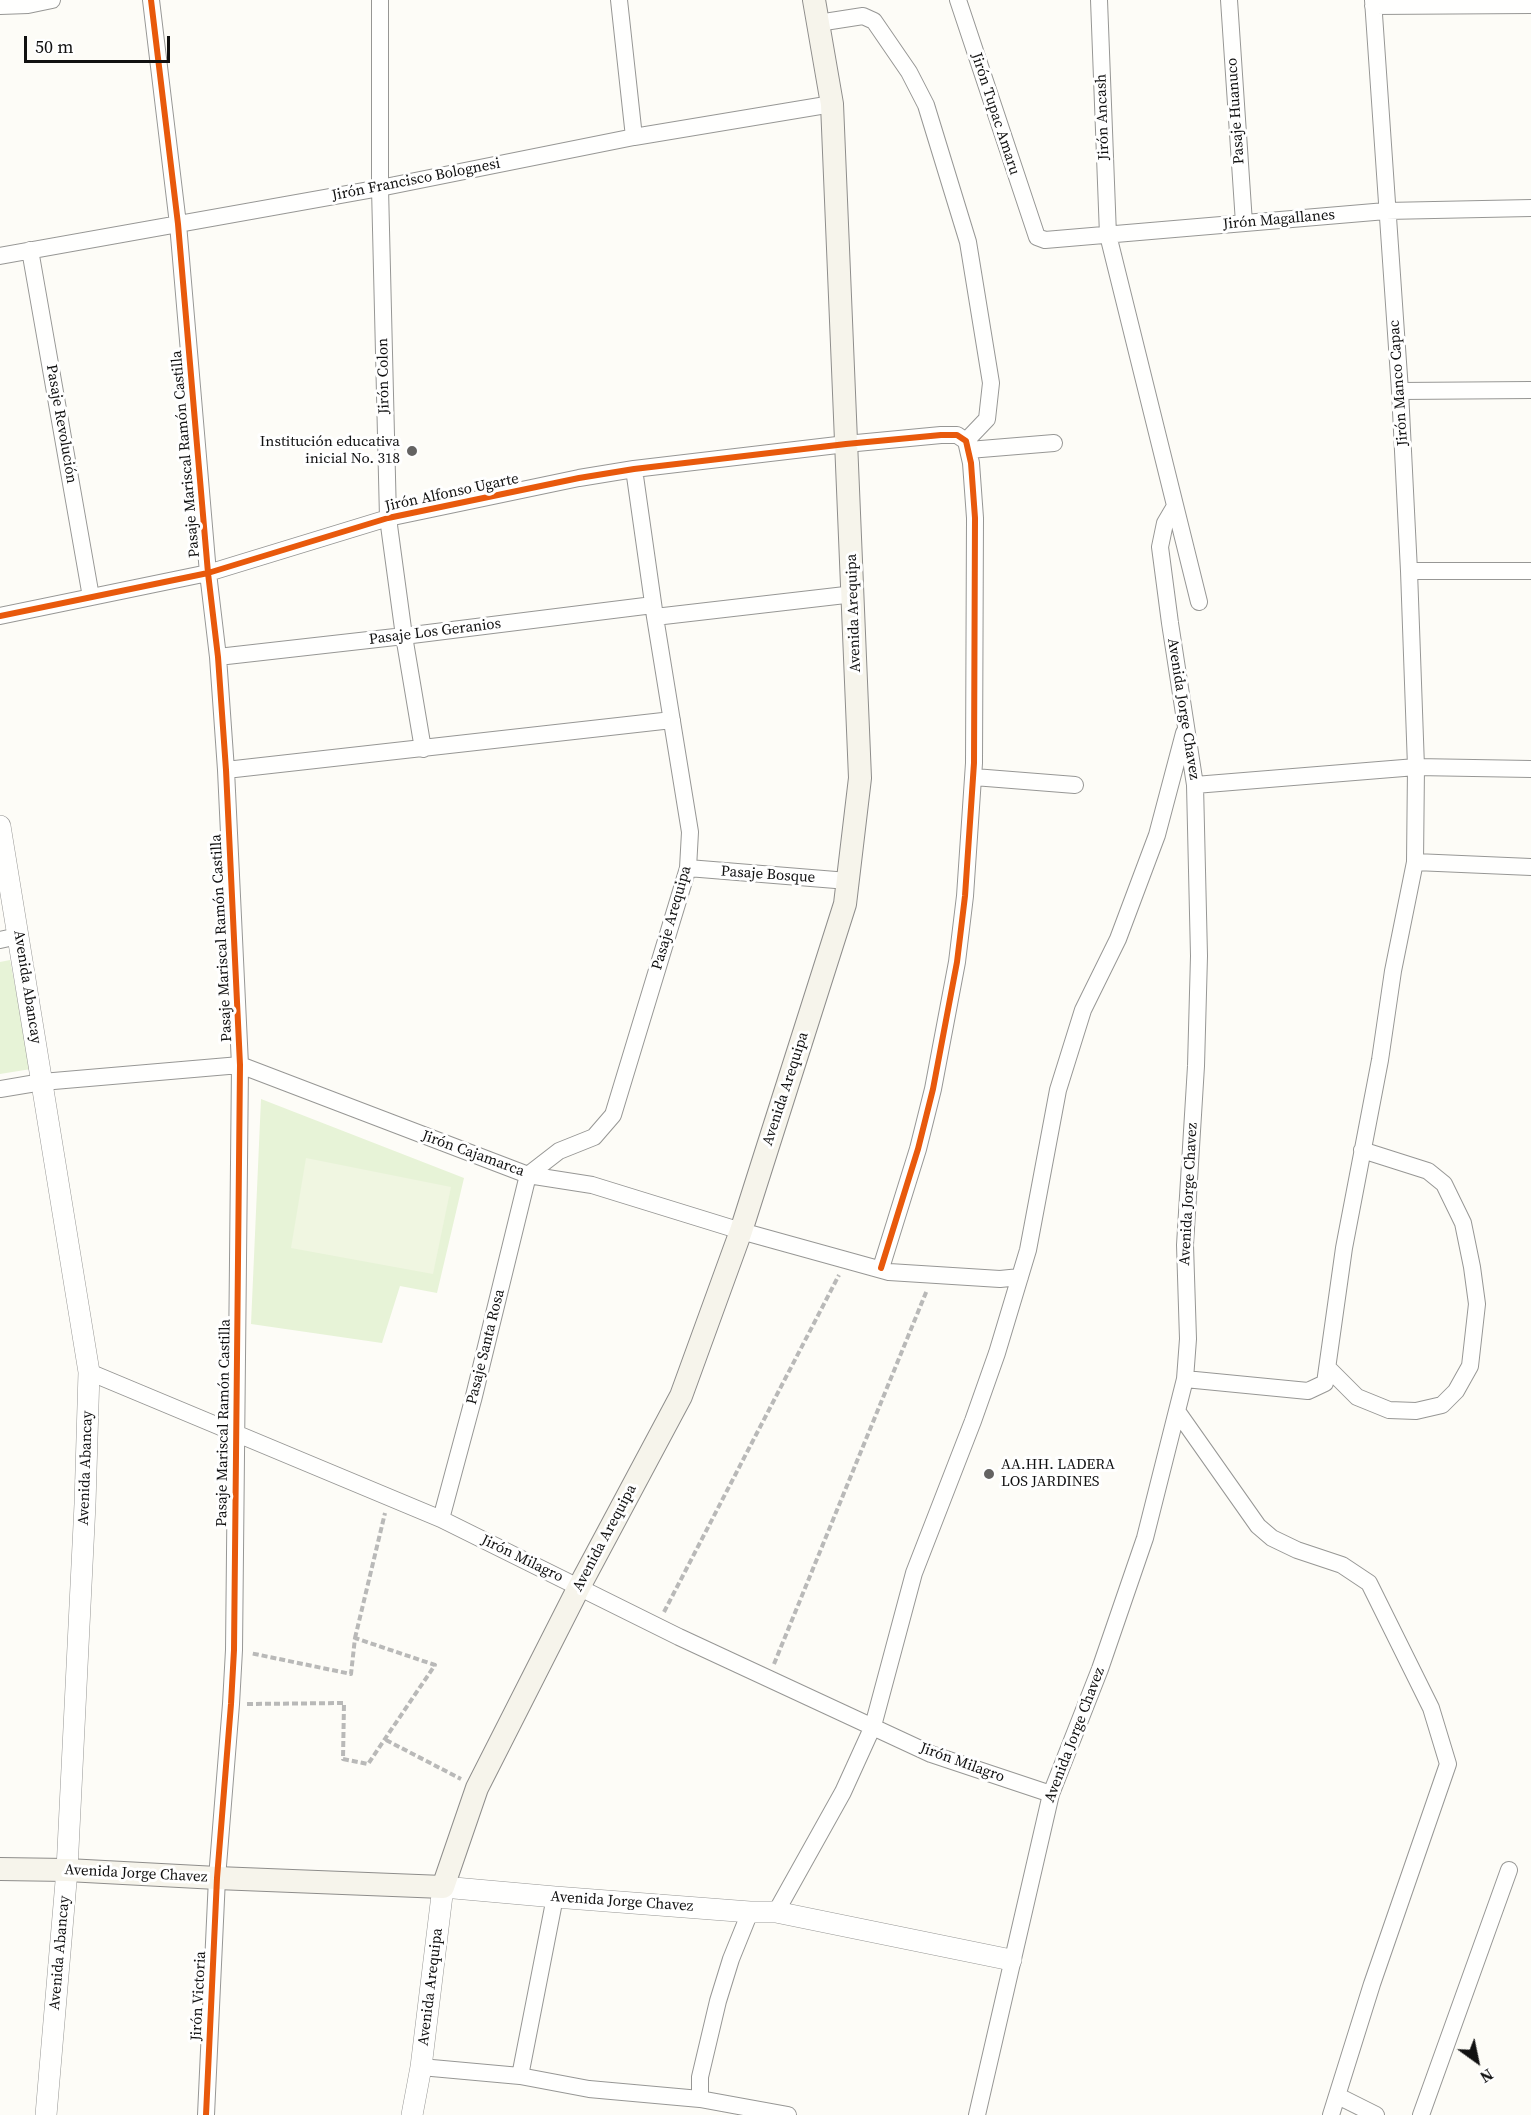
<!DOCTYPE html>
<html>
<head>
<meta charset="utf-8">
<style>
  body { margin:0 }
  #map { position:relative; width:1531px; height:2115px; overflow:hidden; background:#fdfcf7; font-family:"Source Serif 4",serif }
  canvas { display:block }
  .north { position:absolute; left:1447px; top:2031px; width:60px; height:60px; -webkit-text-stroke:4px #fff; paint-order:stroke; rotate:147deg; font-size:16px; font-weight:700; line-height:24px; text-align:center; color:#111 }
  .north::after { content:''; display:block; margin:auto; width:21px; height:27px; background:#111; clip-path:polygon(50% 0,100% 100%,50% 72%,0 100%) }
  .scale { position:absolute; left:24px; top:36px; width:146px; height:27px; box-sizing:border-box; border:3px solid #111; border-top:0; padding-left:8px; font-size:18px; line-height:21px; white-space:nowrap; color:#111; -webkit-text-stroke:4px #fff; paint-order:stroke }
</style>
</head>
<body>
<div id="map">
<canvas width="1531" height="2115"></canvas>
<div class="north">N</div>
<div class="scale">50 m</div>
</div>
<script>
const context = document.querySelector('canvas').getContext('2d');
context.lineJoin = 'round';
function fill(path, color) {
  context.fillStyle = color;
  context.fill(path, 'evenodd');
}
function shape(rows) {
  const path = new Path2D();
  for (const r of rows) {
    path.moveTo(r[0], r[1]);
    for (let i = 2; i < r.length; i += 2) path.lineTo(r[i], r[i + 1]);
  }
  return path;
}
function stroke(path, color, width, dash) {
  context.strokeStyle = color;
  context.lineWidth = width;
  context.lineCap = dash ? 'butt' : 'round';
  context.setLineDash(dash || []);
  context.stroke(path);
}
function label(font, color, halo, rows, align = 'center') {
  context.font = font + ' "Source Serif 4",serif';
  context.lineWidth = 6;
  context.setLineDash([]);
  context.textBaseline = 'middle';
  context.strokeStyle = halo;
  context.fillStyle = color;
  for (const [text, x, y, turn = 0] of rows) {
    context.save();
    context.translate(x, y);
    context.rotate((+turn || 0) * Math.PI / 180);
    context.textAlign = isNaN(turn) ? turn : align;
    if (halo) context.strokeText(text, 0, 0);
    context.fillText(text, 0, 0);
    context.restore();
  }
}
fill(shape([
  [10,960,31,1069,0,1074,0,962],
  [261,1099,464,1178,437,1293,400,1286,382,1343,251,1324]
]), '#e7f3d7');
fill(shape([
  [306,1158,451,1187,433,1274,291,1248]
]), '#f0f6e1');
const minor = shape([
  [151,0,178,224,208,573,218,657,226,770,240,1065,234,1650,231,1704,217,1878,206,2115],
  [380,0,380,188,388,518,404,636,423,749],
  [619,0,634,137],
  [958,0,1037,237,1045,240,1386,211,1531,208],
  [1099,0,1108,235,1199,602],
  [1229,0,1244,223],
  [0,6,28,5,52,0],
  [1373,6,1531,5],
  [818,23,863,16,874,21,909,72,926,105,968,242,991,383,987,419,966,441],
  [30,250,91,597],
  [0,256,380,188,634,137,832,104],
  [1400,391,1531,390],
  [969,450,1054,443],
  [1409,571,1531,571],
  [0,616,208,573,388,518,579,478,634,469,846,444,941,435,957,435,966,441,971,463,975,518,974,763,965,896,957,962,933,1089,918,1149,881,1268],
  [655,617,854,594],
  [218,657,404,636,653,605],
  [226,770,672,720],
  [974,777,1075,785],
  [1195,785,1416,767,1531,769],
  [1415,862,1531,867],
  [688,868,848,881],
  [0,940,18,936],
  [0,1089,42,1082,240,1065,528,1175,592,1185,741,1231,889,1272,1000,1279,1020,1277],
  [1328,1368,1357,1397,1389,1410,1416,1411,1442,1405,1456,1391,1470,1366,1477,1304,1472,1267,1463,1223,1444,1184,1428,1171,1362,1150],
  [89,1372,441,1519,679,1637,931,1754,1051,1794],
  [1185,1379,1308,1391,1325,1383,1344,1248,1380,1060,1393,971,1415,862,1416,767,1409,571,1400,391,1373,0],
  [1177,1411,1258,1526,1272,1538,1297,1550,1342,1565,1369,1583,1431,1708,1448,1764,1372,1984,1331,2115],
  [441,1519,473,1400,528,1175,559,1151,594,1137,613,1115,688,868,690,832,655,617,634,469],
  [776,1912,843,1792,873,1726,914,1573,973,1421,997,1353,1028,1250,1058,1090,1083,1010,1118,939,1157,835,1184,733],
  [421,2067,520,2076,589,2089,700,2099,788,2115],
  [520,2076,555,1897],
  [1338,2096,1376,2115],
  [700,2099,700,2077,718,2001,731,1959,750,1912],
  [977,2115,1051,1794,1100,1669,1145,1538,1185,1379,1188,1339,1185,1245,1196,1066,1199,956,1195,785,1170,623,1160,547,1165,523,1175,506],
  [1421,2115,1509,1870]
]);
const tertiary = shape([
  [0,826,89,1372,85,1504,67,1870,46,2115],
  [412,2115,421,2067,443,1887,555,1897,750,1912,776,1912,1011,1960]
]);
const secondary = shape([
  [0,1869,67,1870,217,1878,443,1887,477,1788,579,1587,681,1396,741,1231,845,904,860,778,832,104,814,0]
]);
stroke(minor, '#979795', 18);
stroke(tertiary, '#979795', 22);
stroke(secondary, '#8e8d8b', 24);
stroke(shape([
  [664,1612,839,1275],
  [355,1638,385,1513],
  [774,1664,927,1290],
  [247,1704,344,1703,343,1759,368,1764,435,1665,355,1638,351,1674,250,1653],
  [386,1740,461,1779]
]), '#b9b9b8', 4, [6, 3]);
stroke(minor, '#fffffe', 16);
stroke(tertiary, '#fffffe', 21);
stroke(secondary, '#f6f4eb', 22);
stroke(shape([
  [151,0,178,224,208,573,218,657,226,770,240,1065,234,1650,231,1704,217,1878,206,2115],
  [0,616,208,573,388,518,579,478,634,469,846,444,941,435,957,435,966,441,971,463,975,518,974,763,965,896,957,962,933,1089,918,1149,881,1268]
]), '#e8590c', 6);
for (const [x, y, r, color] of [
  [412,451,6,"#646362"],
  [989,1474,6,"#646362"]
]) {
  const dot = new Path2D();
  dot.arc(x, y, r, 0, 2 * Math.PI);
  context.fillStyle = color;
  context.fill(dot);
  stroke(dot, '#fff', 2);
}
label('15px', '#111', '#fff', [
  ["Pasaje Huanuco",1236,111,-94],
  ["Jirón Tupac Amaru",995,114,72],
  ["Jirón Ancash",1103,117,-92],
  ["Jirón Francisco Bolognesi",416,180,-11],
  ["Jirón Magallanes",1279,220,-5],
  ["Jirón Colon",384,376,-91],
  ["Jirón Manco Capac",1399,383,-94],
  ["Pasaje Revolución",61,424,80],
  ["Pasaje Mariscal Ramón Castilla",186,454,-95],
  ["Jirón Alfonso Ugarte",452,493,-12],
  ["Avenida Arequipa",854,613,-92],
  ["Pasaje Los Geranios",435,632,-7],
  ["Avenida Jorge Chavez",1183,709,81],
  ["Pasaje Bosque",768,875,4],
  ["Pasaje Arequipa",672,918,-74],
  ["Pasaje Mariscal Ramón Castilla",222,938,-93],
  ["Avenida Abancay",27,987,81],
  ["Avenida Arequipa",786,1089,-72],
  ["Jirón Cajamarca",473,1154,20],
  ["Avenida Jorge Chavez",1189,1194,-87],
  ["Pasaje Santa Rosa",486,1347,-76],
  ["Pasaje Mariscal Ramón Castilla",224,1423,-89],
  ["Avenida Abancay",86,1468,-88],
  ["Avenida Arequipa",605,1538,-62],
  ["Jirón Milagro",522,1559,26],
  ["Avenida Jorge Chavez",1075,1735,-69],
  ["Jirón Milagro",962,1763,20],
  ["Avenida Jorge Chavez",136,1874,3],
  ["Avenida Jorge Chavez",622,1902,4],
  ["Avenida Abancay",60,1953,-85],
  ["Avenida Arequipa",431,1987,-83],
  ["Jirón Victoria",199,1996,-87]
]);
label('15px', '#111', '#fff', [
  ["Institución educativa",400,442],
  ["inicial No. 318",400,459],
  ["AA.HH. LADERA",1001,1465,"left"],
  ["LOS JARDINES",1001,1482,"left"]
], 'right');
</script>
</body>
</html>
